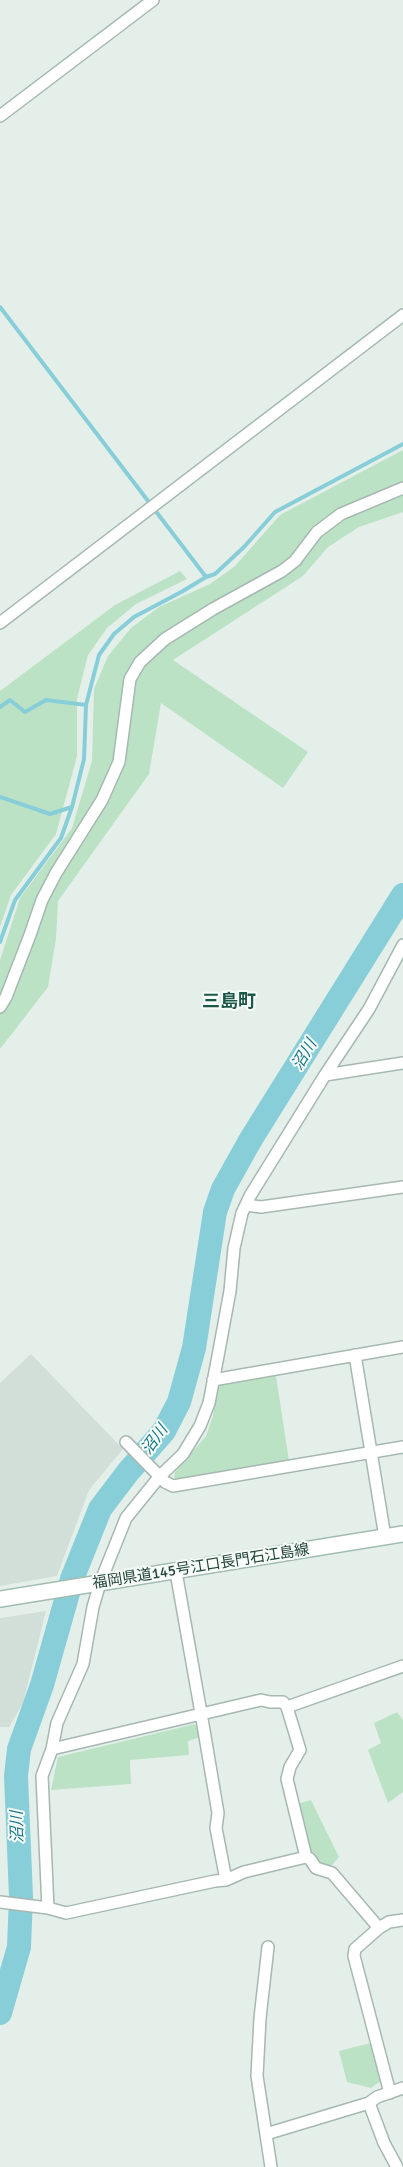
<!DOCTYPE html>
<html>
<head>
<meta charset="utf-8">
<style>
  body { margin:0 }
  canvas { display:block; background:#e4efea }
</style>
</head>
<body>
<canvas width="403" height="2167"></canvas>
<script>
const context = document.querySelector('canvas').getContext('2d');
context.lineJoin = 'round';
function fill(path, color) {
  context.fillStyle = color;
  context.fill(path, 'evenodd');
}
function shape(rows) {
  const path = new Path2D();
  for (const r of rows) {
    path.moveTo(r[0], r[1]);
    for (let i = 2; i < r.length; i += 2) path.lineTo(r[i], r[i + 1]);
  }
  return path;
}
function stroke(path, color, width, dash) {
  context.strokeStyle = color;
  context.lineWidth = width;
  context.lineCap = dash ? 'butt' : 'round';
  context.setLineDash(dash || []);
  context.stroke(path);
}
function label(font, color, halo, rows, align = 'center') {
  context.font = font + ' Signika,"Noto Sans JP",sans-serif';
  context.lineWidth = 4;
  context.setLineDash([]);
  context.textBaseline = 'middle';
  context.strokeStyle = halo;
  context.fillStyle = color;
  for (const [text, x, y, turn = 0] of rows) {
    context.save();
    context.translate(x, y);
    context.rotate((+turn || 0) * Math.PI / 180);
    context.textAlign = isNaN(turn) ? turn : align;
    if (halo) context.strokeText(text, 0, 0);
    context.fillText(text, 0, 0);
    context.restore();
  }
}
fill(shape([
  [31,1354,123,1449,89,1490,57,1576,0,1586,0,1383],
  [46,1611,23,1703,9,1727,0,1727,0,1618]
]), '#d2dfd9');
fill(shape([
  [403,450,403,512,359,527,328,547,303,576,173,660,308,752,283,788,161,703,149,774,58,901,56,939,48,987,0,1049,0,960,20,898,72,828,92,761,94,689,108,656,131,628,159,607,210,584,235,566,280,515],
  [180,571,187,579,136,604,107,628,88,655,77,699,77,756,56,834,11,895,0,927,0,691,115,605],
  [276,1376,289,1461,178,1480,174,1477,175,1472,206,1436,213,1416,216,1391,218,1387,224,1384],
  [397,1712,403,1720,403,1792,388,1803,368,1750,381,1743,374,1723],
  [195,1724,200,1737,188,1741,189,1755,130,1760,131,1784,51,1790,58,1757],
  [311,1800,339,1857,329,1868,321,1866,307,1851,297,1804],
  [371,2043,381,2081,371,2088,347,2082,339,2051]
]), '#bce2c5');
stroke(shape([
  [0,307,206,577],
  [0,707,10,700,25,712,46,700,86,705],
  [0,797,50,814,72,807],
  [0,942,15,900,61,838,72,807,84,759,86,705,99,655,114,634,134,617,183,591,206,577,215,574,244,547,275,512,403,444]
]), '#88ced9', 4);
stroke(shape([
  [0,2013,19,1947,21,1897,16,1776,19,1749,42,1685,72,1579,100,1509,128,1472,164,1431,179,1402,194,1348,215,1212,223,1189,251,1139,403,895]
]), '#88ced9', 24);
const street = shape([
  [0,116,153,0],
  [0,623,403,315],
  [0,1007,6,997,30,935,42,900,56,873,102,800,119,762,130,679,140,662,165,639,213,609,282,571,295,561,317,532,341,514,403,488],
  [325,1075,403,1063],
  [246,1205,261,1207,403,1187],
  [355,1355,385,1537],
  [213,1380,403,1347],
  [126,1442,165,1482,173,1486,403,1447],
  [176,1572,201,1713,218,1813,216,1828,226,1880],
  [287,1707,403,1666],
  [52,1749,261,1700,270,1702,283,1702,287,1707,300,1750,290,1767,287,1779,306,1857],
  [0,1902,48,1908,66,1913,215,1881,226,1880,244,1872,306,1857,310,1859,316,1868,332,1873,379,1928,355,1949,354,1956,390,2093],
  [48,1908,42,1776,52,1749,57,1723,83,1664,93,1607,100,1583,126,1518,160,1476,183,1454,200,1426,209,1403,218,1356,230,1291,234,1248,242,1213,250,1196,325,1075,369,1009,403,945],
  [379,1928,389,1922,403,1920],
  [268,1947,260,2018,257,2076,271,2167],
  [266,2134,369,2103],
  [397,2167,384,2143,369,2103,377,2097,403,2088]
]);
const secondary = shape([
  [0,1599,403,1534]
]);
stroke(street, '#a6b8b1', 14);
stroke(secondary, '#a1bcb2', 18);
stroke(street, '#fff', 11);
stroke(secondary, '#fff', 15);
label('15px', '#214339', '#f6fbf8', [
  ["福岡県道145号江口長門石江島線",201,1567,-9]
]);
label('italic 16px', '#157686', '#f6fbf8', [
  ["沼川",305,1055,-59],
  ["沼川",155,1440,-54],
  ["沼川",18,1827,-92]
]);
label('bold 18px', '#1b5847', '#f6fbf8', [
  ["三島町",229,1002]
]);
</script>
</body>
</html>
